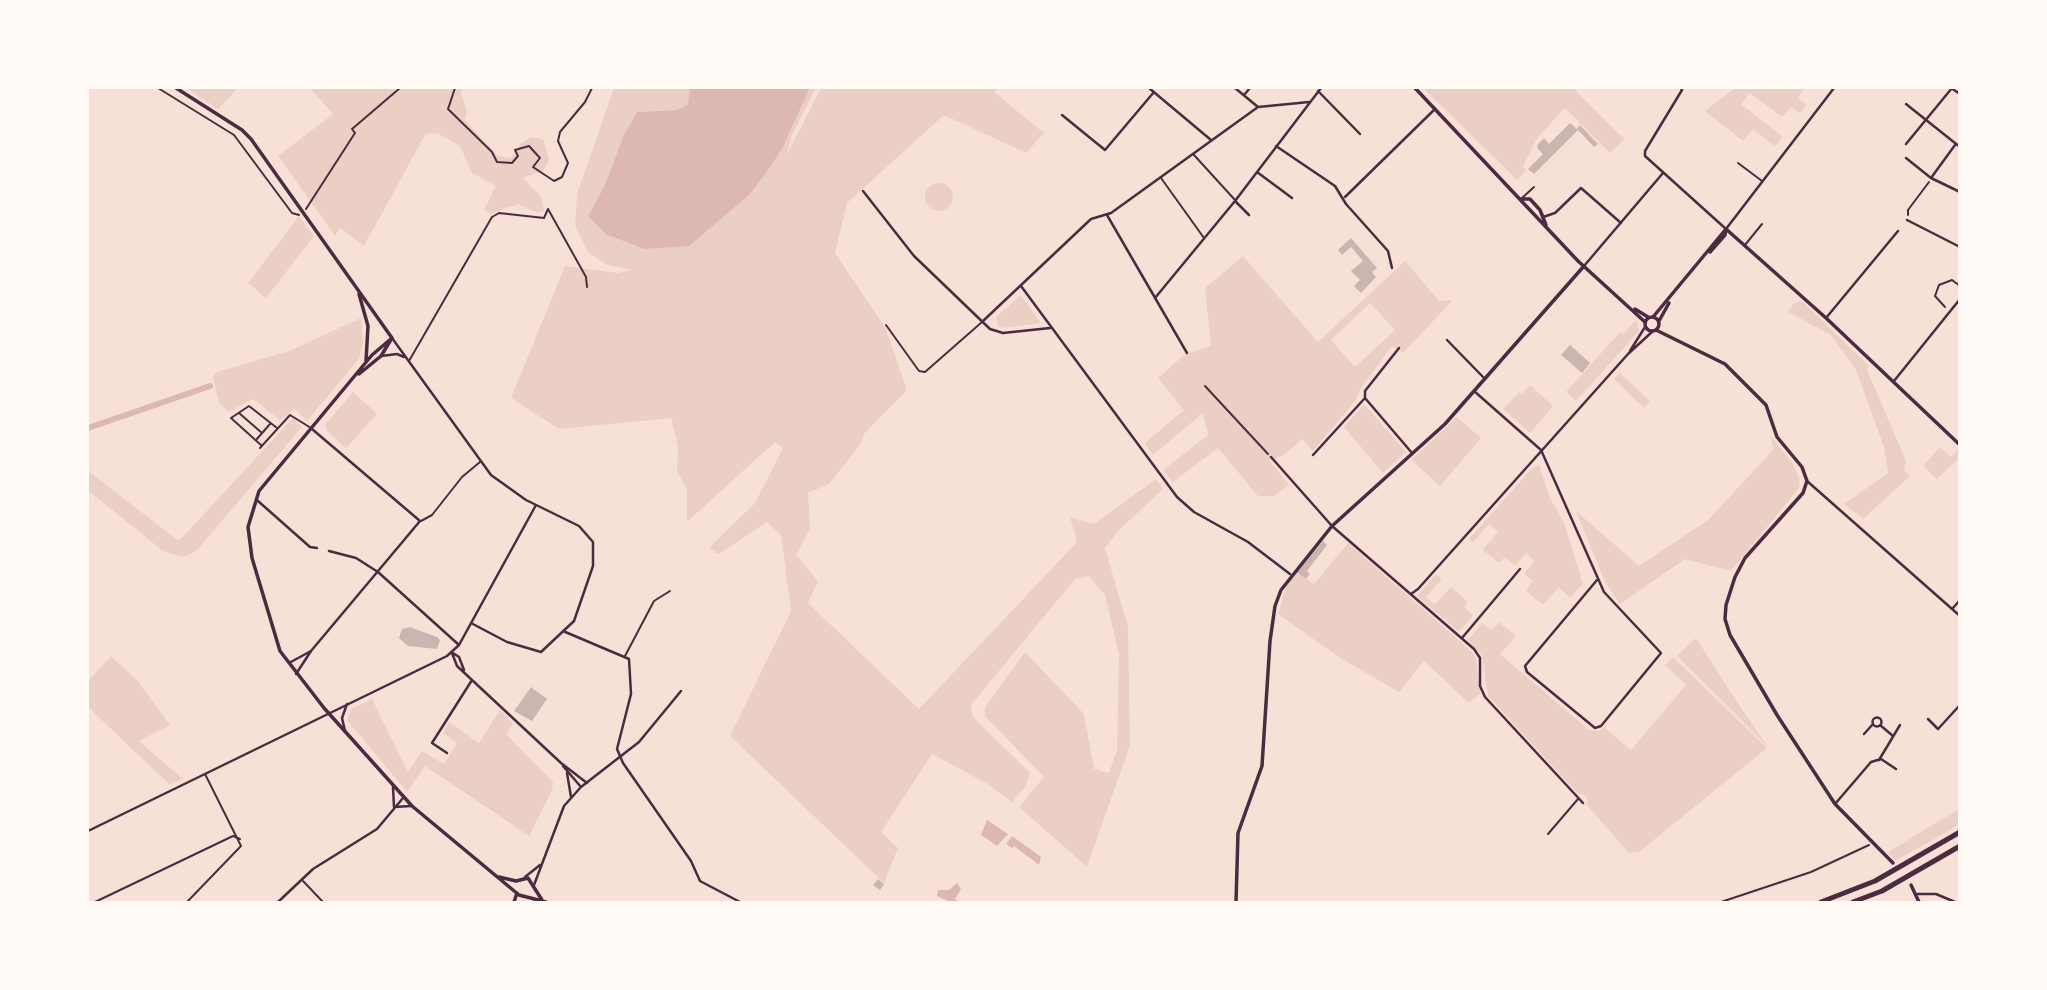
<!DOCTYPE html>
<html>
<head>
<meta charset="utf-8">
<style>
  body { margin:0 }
  #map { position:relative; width:2047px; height:990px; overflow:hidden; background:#f7e1d7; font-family:"Golos Text",sans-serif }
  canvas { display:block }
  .frame { position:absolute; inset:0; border:89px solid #fffaf5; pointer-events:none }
</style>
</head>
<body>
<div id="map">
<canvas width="2047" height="990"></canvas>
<div class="frame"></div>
</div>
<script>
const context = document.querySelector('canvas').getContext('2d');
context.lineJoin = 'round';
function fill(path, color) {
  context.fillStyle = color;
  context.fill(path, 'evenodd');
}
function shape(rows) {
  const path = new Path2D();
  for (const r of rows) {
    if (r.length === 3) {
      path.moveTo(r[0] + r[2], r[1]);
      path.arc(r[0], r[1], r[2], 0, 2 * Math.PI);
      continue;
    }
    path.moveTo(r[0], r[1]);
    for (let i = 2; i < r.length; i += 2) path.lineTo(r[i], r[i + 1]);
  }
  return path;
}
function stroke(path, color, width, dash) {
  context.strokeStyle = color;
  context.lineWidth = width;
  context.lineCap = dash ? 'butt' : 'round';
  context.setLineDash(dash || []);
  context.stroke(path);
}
fill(shape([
  [186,88,238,88,218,109],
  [310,88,462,88,461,93,467,111,465,120,498,156,511,158,521,143,532,137,544,140,549,160,543,171,523,178,542,198,544,211,538,213,518,204,491,214,486,211,484,209,496,186,472,173,460,146,439,134,429,133,424,137,364,246,340,228,335,236,278,156,333,114],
  [614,88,692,88,689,105,677,110,637,112,624,135,604,187,588,216,711,227,749,195,764,176,782,149,810,88,816,88,792,135,786,156,821,88,999,88,994,92,1044,133,1026,153,944,115,847,203,835,253,886,329,907,390,864,434,862,442,829,484,808,493,810,529,796,555,818,581,808,603,919,709,1077,542,1070,517,1094,524,1156,479,1163,489,1118,531,1105,548,1128,627,1130,745,1087,867,1019,807,1044,777,985,716,985,707,1025,652,1084,714,1094,769,1109,773,1117,750,1119,654,1105,595,1089,576,1075,579,971,705,973,717,1030,773,1025,787,1012,802,986,783,932,754,881,832,898,848,884,883,730,736,791,611,781,535,767,522,719,554,709,548,755,503,783,448,775,442,687,522,687,489,677,471,678,448,671,418,559,429,511,398,565,266,618,273,632,270,607,265,588,252,575,225,577,194],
  [1423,88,1573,88,1624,139,1610,153,1565,108,1538,137,1523,166,1526,170,1517,180],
  [1735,88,1804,88,1798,98,1807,105,1800,113,1791,107,1782,117,1750,93,1741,104,1783,137,1775,146,1753,129,1743,141,1705,111],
  [939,197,14],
  [299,216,314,236,266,298,248,283],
  [1243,256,1318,342,1405,261,1439,301,1453,300,1403,353,1392,346,1360,389,1356,400,1313,451,1302,439,1285,454,1270,461,1289,485,1274,496,1258,496,1218,448,1173,482,1163,470,1208,435,1203,413,1153,455,1145,443,1184,410,1158,378,1184,355,1211,346,1205,288],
  [1370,303,1395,330,1355,367,1331,340],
  [1021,295,1041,323,1003,328,998,326,996,317],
  [1802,301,1869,366,1867,370,1906,461,1904,470,1910,476,1863,519,1844,504,1888,473,1884,447,1856,370,1831,335,1788,312,1793,304],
  [361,318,363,343,359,359,307,421,295,409,280,420,253,399,229,412,219,403,213,377,217,372,289,351],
  [1637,319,1639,331,1576,401,1566,392,1620,332,1623,334],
  [1620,373,1650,401,1644,408,1614,379],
  [1530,385,1553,406,1530,433,1503,409,1519,392,1522,394],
  [353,392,377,414,346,448,328,432,325,425],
  [1364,404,1406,452,1383,473,1344,427],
  [1457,417,1481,438,1440,486,1411,460],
  [293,418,302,427,198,549,189,555,181,557,163,551,90,492,88,493,88,471,179,541],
  [1770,435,1794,465,1800,481,1799,488,1731,571,1685,559,1620,604,1605,582,1576,511,1639,566,1708,520,1774,449],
  [1940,447,1951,457,1959,449,1959,458,1937,479,1923,466],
  [1539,465,1550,498,1564,522,1583,584,1570,598,1559,587,1543,605,1526,591,1533,581,1524,574,1534,561,1526,553,1515,566,1505,557,1499,563,1483,550,1498,532,1489,524,1473,542,1469,539,1531,469],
  [1348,543,1471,651,1476,658,1480,694,1469,703,1424,661,1399,692,1337,656,1278,614,1286,587,1297,572,1314,584],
  [1436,574,1442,579,1426,597,1435,605,1451,587,1468,602,1464,607,1473,615,1459,632,1417,596],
  [1499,622,1516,636,1500,654,1589,730,1599,731,1604,727,1631,750,1686,685,1665,665,1673,657,1767,748,1639,852,1629,853,1586,804,1588,800,1583,794,1578,794,1488,696,1482,656,1468,640,1482,623,1491,630],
  [1696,638,1737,702,1768,747,1677,656],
  [111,656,137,680,170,725,139,741,183,779,170,785,88,707,88,681],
  [372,699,408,772,422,751,444,764,457,743,443,733,449,722,479,743,500,710,513,724,506,734,553,782,552,791,529,836,425,766,407,792,347,720,351,709],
  [1959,809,1959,824,1947,832,1895,861,1888,852]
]), '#ebcfc5');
fill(shape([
  [690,88,810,88,782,149,764,176,749,195,689,246,644,249,606,234,588,216,604,187,624,135,637,112,676,110,688,105],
  [987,820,1008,834,997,846,981,835],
  [1012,836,1041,857,1039,865,1014,846,1012,848,1006,844],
  [957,883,961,889,955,899,959,902,950,902,937,896,938,890,949,890]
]), '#dcb8b0');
stroke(shape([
  [88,428,210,386]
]), '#dcb8b0', 6);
fill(shape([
  [1570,123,1578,130,1534,174,1528,169,1543,154,1537,148,1538,144,1544,138,1549,144],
  [1580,125,1598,144,1594,147,1577,129],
  [1351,238,1377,268,1372,272,1376,277,1361,293,1354,286,1360,280,1351,271,1363,261,1351,247,1342,255,1338,250],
  [1570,345,1590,363,1582,373,1561,355],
  [1323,541,1327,545,1307,571,1310,574,1306,579,1297,572],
  [410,627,437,637,440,640,437,649,408,646,399,638,402,629],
  [531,687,547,699,532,721,514,711],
  [878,879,884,884,880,890,873,885]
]), '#ccb4b1');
stroke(shape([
  [158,88,234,135,292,213,299,215],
  [455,88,448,109,492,152,497,162,512,163,518,156,515,150,529,146,540,158,533,167,554,181,562,177,568,163,558,141,560,132,585,102,592,88],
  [306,209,355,133,352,129,400,88],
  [1908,215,1908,210,1929,182],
  [1205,386,1268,454],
  [1721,902,1811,872,1869,845]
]), '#4a2c40', 2);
stroke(shape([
  [1194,155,1235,200],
  [1738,163,1762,181],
  [1161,178,1204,238],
  [1522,198,1534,187],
  [1745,245,1762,224],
  [1945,307,1935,296,1939,285,1952,280,1960,286],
  [886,325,919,371,925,372,982,322],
  [409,361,492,217,499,213,544,218,548,209,586,277,587,287],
  [239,413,262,433],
  [256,440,270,424],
  [262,446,231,418,249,406,277,428],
  [260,448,290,415,311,428],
  [421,521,432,515,462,477,480,462],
  [625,656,654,601,670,591],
  [1548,834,1578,799],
  [303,881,323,902],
  [95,902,233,836,240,839],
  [187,902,241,846,205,774]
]), '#4a2c40', 2);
stroke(shape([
  [1149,88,1211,140],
  [1235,88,1258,107],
  [1681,88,1682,90,1645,151,1645,156,1726,229,1834,88],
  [1951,88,1960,94],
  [1318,91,1360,134],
  [1244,95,1250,88],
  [1906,104,1960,147],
  [1062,115,1105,150,1154,92],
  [1906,144,1952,88],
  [1276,146,1335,186,1346,204,1388,251,1392,268],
  [1906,158,1931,178,1960,192],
  [1257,172,1292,198],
  [1931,178,1955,145],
  [863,191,914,256,990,329,1003,333,1050,328],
  [1345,197,1435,109],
  [1235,201,1249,215],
  [1107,215,1187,353],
  [1543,217,1555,213,1581,188,1621,223],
  [1907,220,1960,247],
  [1584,266,1663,173],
  [1021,286,1177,497,1194,512,1248,542,1290,574],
  [1155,298,1235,201,1321,88],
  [1826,318,1898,231],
  [983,321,1091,219,1111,213,1258,107,1309,102],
  [392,338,491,475,526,500,579,526,593,542,593,566,574,621,541,652,507,642,471,623],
  [1447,340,1485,379],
  [1630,351,1645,327],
  [381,356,397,354,404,357],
  [1894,381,1960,299],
  [1474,391,1541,450,1604,592,1661,653,1601,726,1595,728,1527,672,1525,666,1597,580],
  [1365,398,1412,453],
  [1313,455,1365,398,1365,391,1399,348],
  [1271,457,1332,526,1474,649,1480,658,1480,686,1485,697,1583,803],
  [1807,481,1960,616],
  [258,501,310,547,317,548],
  [329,551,356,558,378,572,459,645],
  [1411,594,1418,589,1628,354,1653,331],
  [1953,608,1960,600],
  [563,631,629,659,631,694,617,749,623,763,691,861,700,881,740,902],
  [1462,638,1520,569],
  [452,653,457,666,561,763,587,783],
  [453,653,459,657,464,670],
  [289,663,311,651],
  [296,674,311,651,420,521,312,429],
  [1877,722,4.5],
  [1928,719,1938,729,1960,705],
  [1880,725,1893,736],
  [345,731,342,718,347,704],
  [1864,734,1873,724],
  [447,753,432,743,472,680],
  [1879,760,1900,725],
  [563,766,581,787],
  [567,773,571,797],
  [393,787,394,807],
  [1835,804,1871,762,1881,759,1896,769],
  [394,807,411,806],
  [88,831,447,656,459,645,536,505],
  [525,877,540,865],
  [534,885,564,806,581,787,639,742,681,691],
  [1918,894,1936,894,1955,902],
  [278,902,313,869,377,829,403,798]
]), '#4a2c40', 2.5);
stroke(shape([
  [176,88,242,130,251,139,392,338],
  [1415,88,1578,261,1645,322],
  [1521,199,1530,199,1540,210,1546,225],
  [1726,229,1826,318,1960,445],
  [1710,252,1725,235,1726,229],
  [359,294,368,326,366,361],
  [1635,309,1648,317],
  [1652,324,7],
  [1653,317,1726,229],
  [1659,321,1669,303],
  [1656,330,1725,364,1766,405,1777,437,1802,467,1807,481,1803,493,1745,558,1735,577,1726,605,1725,619,1730,635,1777,715,1835,804,1893,863],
  [392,338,372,355,259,491,248,527,252,558,280,651,324,708,412,806,519,895,546,902],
  [359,374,381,356,392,338],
  [499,877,516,881,528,878,542,900],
  [1911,885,1919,902],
  [514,902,517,893],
  [1236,902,1238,833,1262,766,1270,641,1275,606,1281,590,1332,526,1445,424,1584,266]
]), '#4a2c40', 3.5);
stroke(shape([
  [1821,902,1875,881,1960,832],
  [1853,902,1882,891,1960,846]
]), '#4a2c40', 5);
</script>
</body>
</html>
